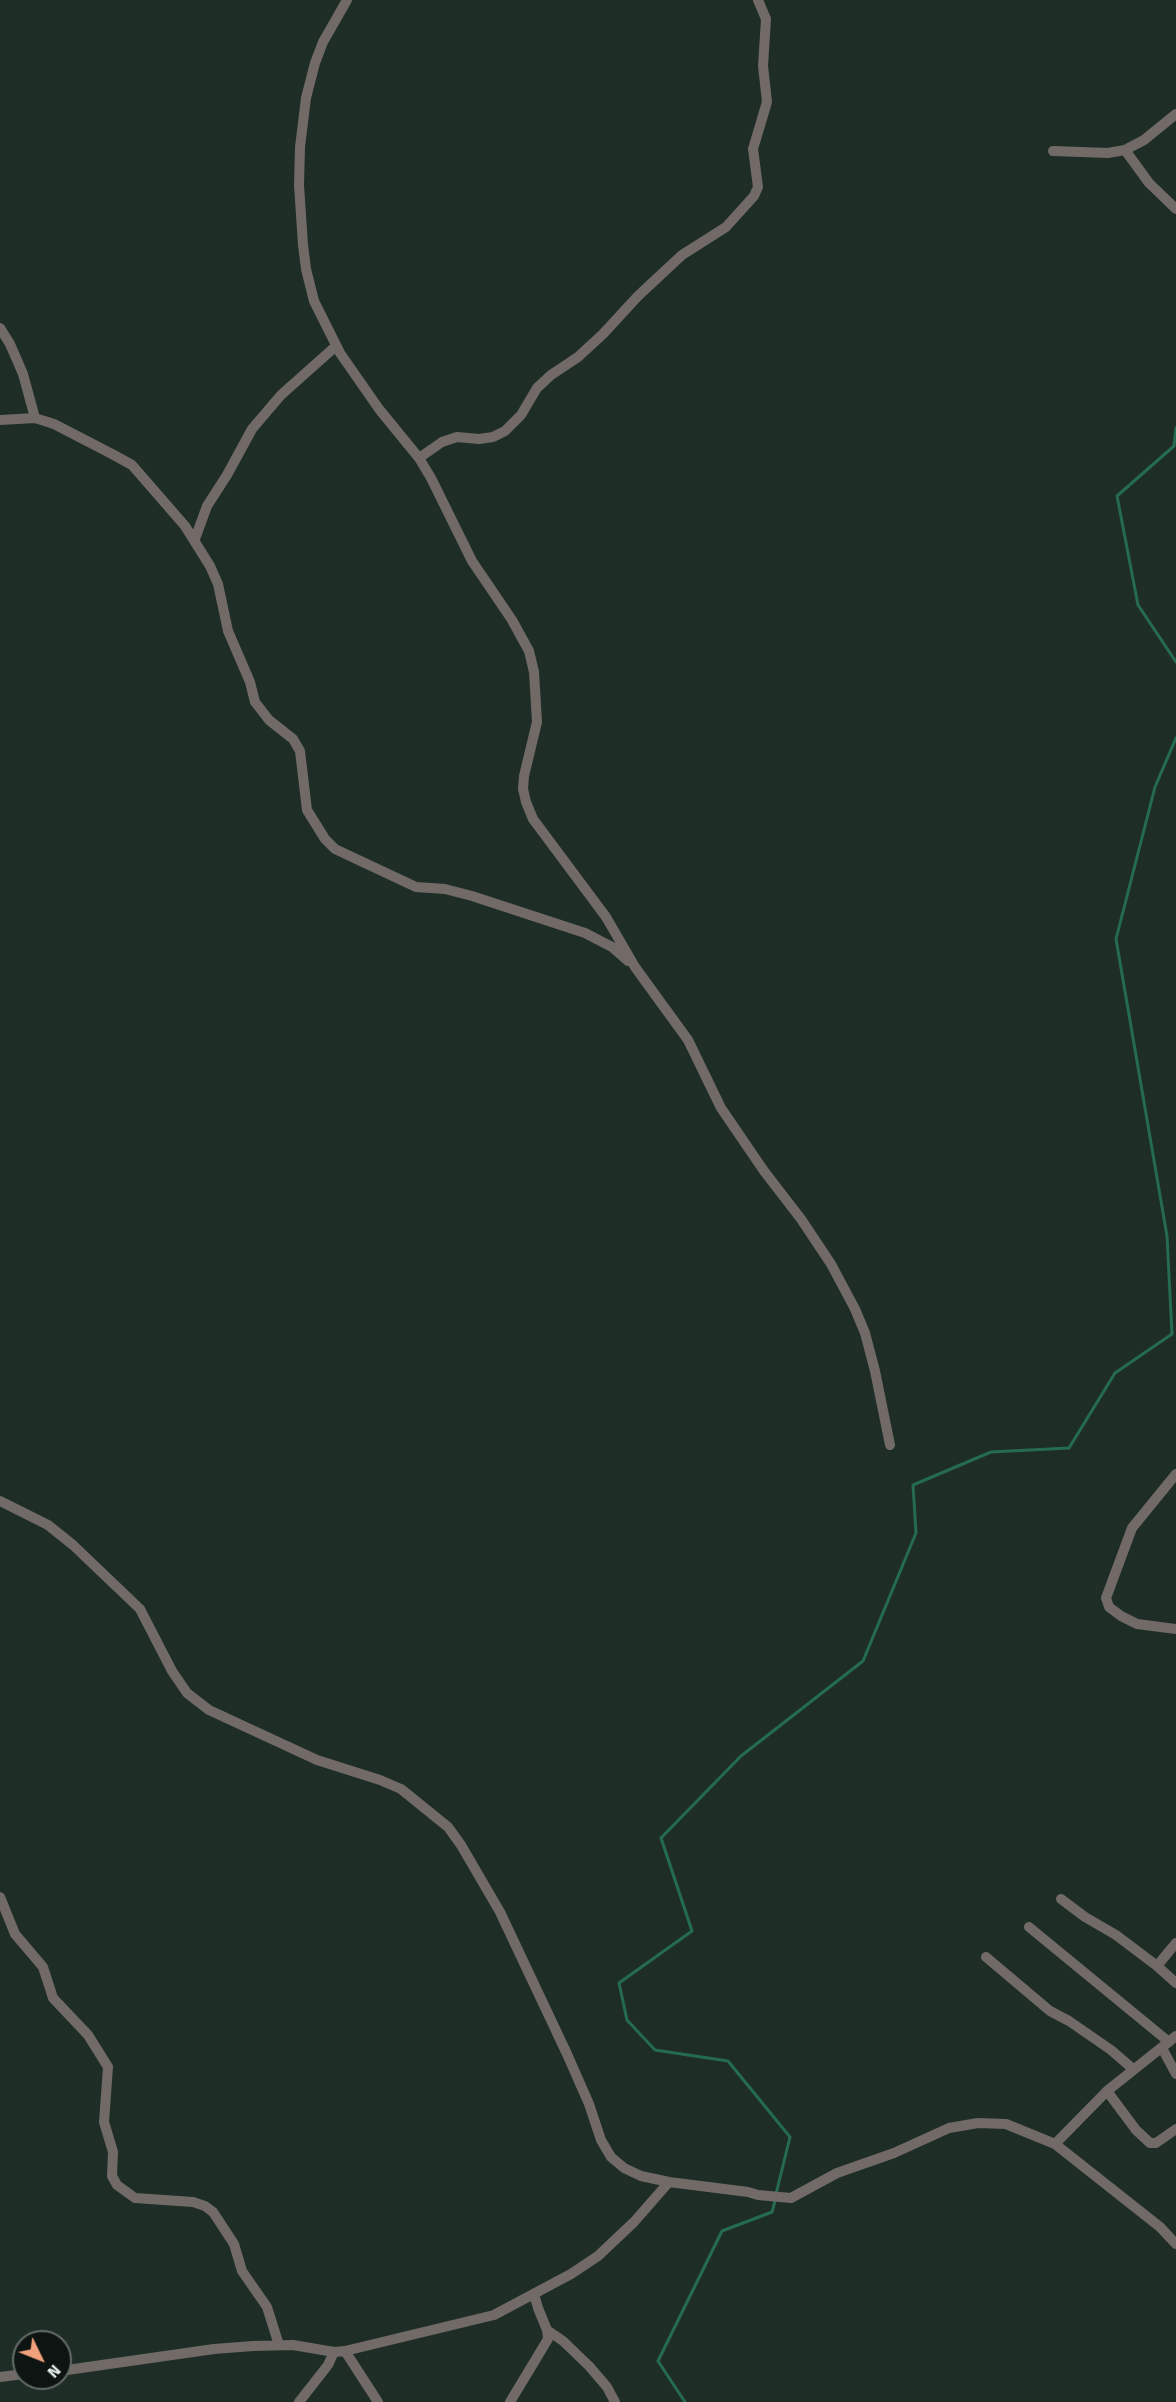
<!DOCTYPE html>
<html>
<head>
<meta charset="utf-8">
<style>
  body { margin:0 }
  #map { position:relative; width:1176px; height:2402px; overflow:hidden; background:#1e2e27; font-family:"Fira Sans",sans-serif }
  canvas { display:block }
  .north { position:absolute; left:12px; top:2330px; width:60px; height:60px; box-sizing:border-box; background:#0d1411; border:2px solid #636b67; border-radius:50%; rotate:133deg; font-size:16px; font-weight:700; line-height:24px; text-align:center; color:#e3ede8 }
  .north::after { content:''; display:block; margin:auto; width:21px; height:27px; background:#f1a17c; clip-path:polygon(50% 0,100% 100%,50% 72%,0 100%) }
</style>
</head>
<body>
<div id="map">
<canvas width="1176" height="2402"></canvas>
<div class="north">N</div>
</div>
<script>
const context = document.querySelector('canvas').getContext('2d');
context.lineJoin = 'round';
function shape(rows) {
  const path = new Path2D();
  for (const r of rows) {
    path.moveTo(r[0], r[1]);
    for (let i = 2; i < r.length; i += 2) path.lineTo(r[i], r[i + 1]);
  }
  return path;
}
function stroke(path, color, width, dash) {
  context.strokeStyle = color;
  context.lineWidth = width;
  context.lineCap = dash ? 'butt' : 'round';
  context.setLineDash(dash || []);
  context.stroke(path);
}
stroke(shape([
  [1176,428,1174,446,1117,496,1138,605,1176,662],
  [776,2194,790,2137,728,2061,655,2050,627,2020,619,1983,692,1931,661,1838,741,1756,863,1661,916,1533,913,1485,991,1452,1069,1448,1115,1373,1172,1334,1167,1236,1116,939,1155,787,1176,738],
  [685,2402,658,2361,722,2231,772,2212,775,2201]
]), '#256b52', 3);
stroke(shape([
  [347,0,323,42,315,63,306,98,300,147,299,185,303,245,306,269,314,301,340,353,379,409,419,458,431,478,472,561,512,620,529,651,534,672,537,722,524,776,523,789,526,802,533,819,606,917,635,967,688,1040,721,1108,764,1171,801,1219,831,1264,855,1309,865,1333,875,1371,890,1445],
  [1125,150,1149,183,1176,209],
  [1053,151,1108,153,1125,150,1144,140,1176,114],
  [0,328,10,344,23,374,35,418],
  [0,420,35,418,54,424,112,454,132,465,185,526,210,566,218,584,228,631,250,682,255,702,269,720,293,739,300,751,307,810,325,839,335,849,416,887,445,889,472,896,585,933,612,947,628,961],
  [419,458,442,442,457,437,479,439,493,437,505,431,521,415,537,388,551,375,578,357,603,334,638,296,682,255,726,227,754,196,758,187,753,149,767,102,763,66,766,19,758,0],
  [195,539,207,506,227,475,252,429,281,395,336,346],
  [1176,1474,1132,1528,1106,1598,1109,1607,1121,1616,1137,1624,1176,1629],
  [0,1501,48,1525,73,1545,140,1609,172,1671,187,1693,209,1710,317,1760,380,1780,401,1789,448,1827,461,1845,500,1912,567,2054,589,2104,601,2140,611,2157,624,2168,641,2176,669,2182,748,2192,758,2195,791,2198,837,2173,894,2153,949,2128,978,2123,1006,2124,1055,2144,1160,2227,1176,2244],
  [0,1897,15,1934,43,1967,53,1998,88,2035,108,2067,104,2122,113,2152,112,2176,117,2185,135,2198,193,2202,205,2206,213,2212,234,2244,242,2271,267,2307,279,2345],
  [1061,1899,1085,1917,1116,1935,1157,1966,1176,1983],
  [1029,1927,1169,2042],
  [986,1957,1050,2011,1069,2021,1111,2050,1133,2069],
  [1157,1966,1176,1943],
  [1162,2048,1176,2074],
  [1107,2091,1136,2130,1150,2143,1156,2143,1176,2129],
  [1055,2144,1107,2091,1176,2036],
  [547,2330,563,2341,589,2366,607,2387,615,2402],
  [345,2351,378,2402],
  [60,2371,214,2349,253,2346,293,2345,334,2352,345,2351,494,2315,571,2274,598,2256,634,2222,669,2182],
  [0,2377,24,2374],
  [299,2402,328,2365,334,2352],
  [510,2402,548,2339,547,2330,538,2308,534,2294]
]), '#726a67', 10);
</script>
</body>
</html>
